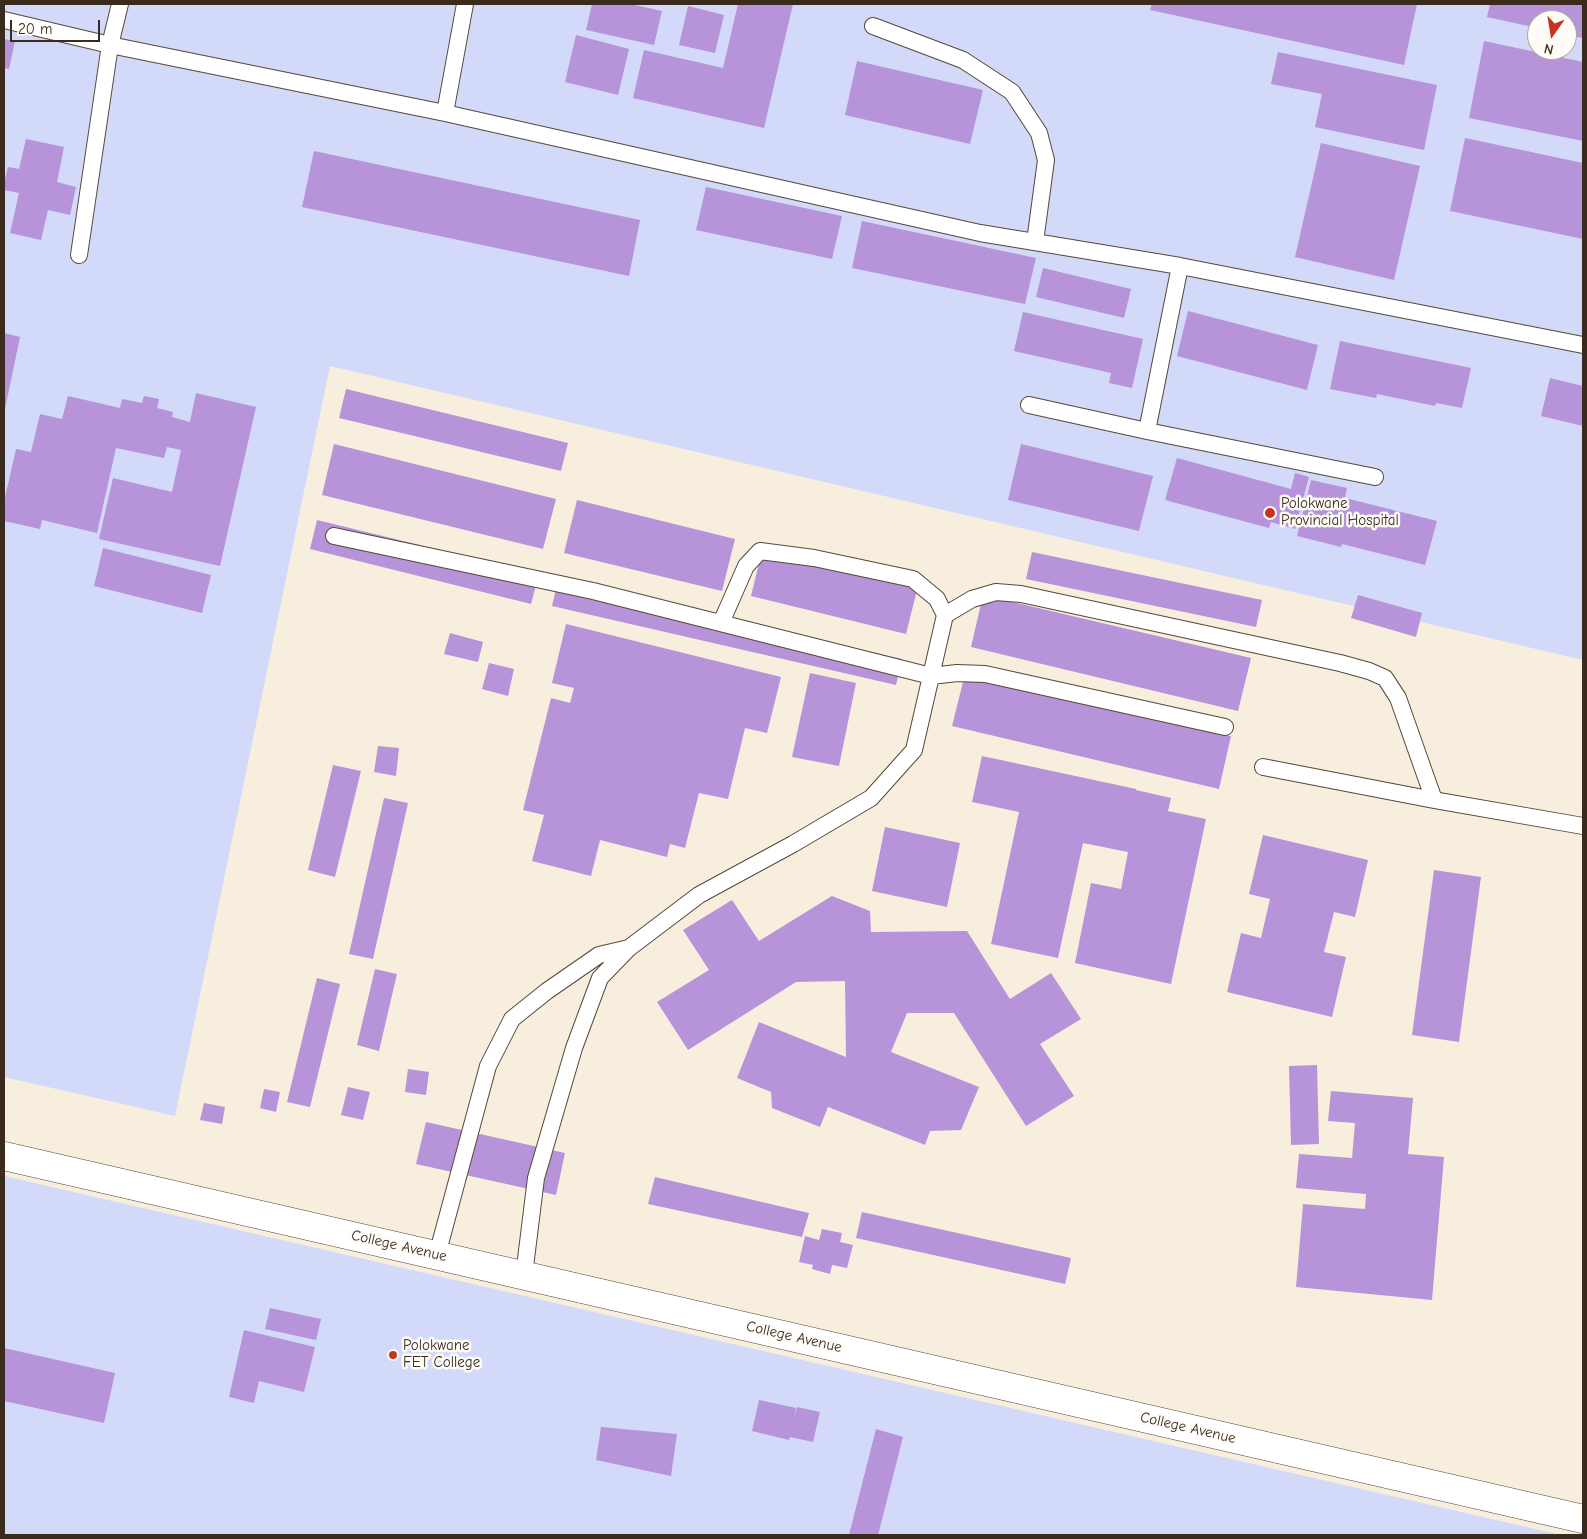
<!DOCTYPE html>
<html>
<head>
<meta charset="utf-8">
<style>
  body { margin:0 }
  #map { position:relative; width:1587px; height:1539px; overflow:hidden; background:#f8eede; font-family:"Comic Neue",sans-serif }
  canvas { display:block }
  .frame { position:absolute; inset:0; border:5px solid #3b2a1e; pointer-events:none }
  .north { position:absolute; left:1527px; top:10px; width:50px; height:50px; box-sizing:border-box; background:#fdfcf7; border:1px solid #afa8a0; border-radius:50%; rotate:193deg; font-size:14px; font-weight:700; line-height:20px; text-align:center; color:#3b2a1e }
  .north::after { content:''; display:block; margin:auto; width:18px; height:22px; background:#c8321e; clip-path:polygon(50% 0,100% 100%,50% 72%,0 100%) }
  .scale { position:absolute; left:10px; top:20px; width:90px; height:22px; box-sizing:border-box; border:2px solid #3b2a1e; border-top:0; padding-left:6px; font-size:15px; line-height:18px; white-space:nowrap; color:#3b2a1e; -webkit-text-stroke:4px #fdfcf7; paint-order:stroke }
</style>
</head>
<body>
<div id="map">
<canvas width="1587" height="1539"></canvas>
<div class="frame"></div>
<div class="north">N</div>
<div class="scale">20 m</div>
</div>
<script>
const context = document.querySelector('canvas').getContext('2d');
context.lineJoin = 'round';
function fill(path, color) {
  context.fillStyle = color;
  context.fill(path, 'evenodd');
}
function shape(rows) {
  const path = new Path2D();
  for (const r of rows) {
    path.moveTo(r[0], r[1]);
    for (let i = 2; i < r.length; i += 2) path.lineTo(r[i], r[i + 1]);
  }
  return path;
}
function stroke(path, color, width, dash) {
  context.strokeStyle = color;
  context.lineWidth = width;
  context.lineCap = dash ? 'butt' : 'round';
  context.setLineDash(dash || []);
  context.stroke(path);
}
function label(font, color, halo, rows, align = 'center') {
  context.font = font + ' "Comic Neue",sans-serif';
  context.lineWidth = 5;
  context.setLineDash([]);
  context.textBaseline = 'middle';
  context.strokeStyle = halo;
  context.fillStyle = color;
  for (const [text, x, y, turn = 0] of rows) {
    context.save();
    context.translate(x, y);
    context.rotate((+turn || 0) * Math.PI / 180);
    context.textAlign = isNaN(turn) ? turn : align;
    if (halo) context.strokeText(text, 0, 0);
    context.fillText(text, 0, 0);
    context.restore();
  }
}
fill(shape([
  [4,4,1583,4,1583,660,330,366,175,1116,4,1077],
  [1537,20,1567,20,1567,50,1537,50],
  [4,1176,1561,1535,4,1535]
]), '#d3d9f9');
fill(shape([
  [592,4,630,4,662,11,654,45,586,30],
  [738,4,793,4,764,128,633,98,644,50,723,68],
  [1152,4,1417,4,1404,65,1150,10],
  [1490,4,1583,4,1583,38,1567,35,1567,20,1537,20,1537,28,1487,17],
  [688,6,724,15,715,53,679,45],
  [576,35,629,49,618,95,565,82],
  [4,39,15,41,9,69,4,68],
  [1484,41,1583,62,1583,141,1469,118],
  [1278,52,1437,85,1424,150,1315,127,1322,94,1271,84],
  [857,61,983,90,970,144,845,115],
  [1465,138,1583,163,1583,239,1450,211],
  [26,139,64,147,57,182,76,187,70,215,48,210,41,240,10,233,19,193,4,190,4,183,8,167,19,169],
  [1321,143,1420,166,1394,280,1295,257],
  [314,151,640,220,629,276,302,207],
  [706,187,842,216,832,259,696,230],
  [862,221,1036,258,1025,304,852,268],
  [1043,268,1131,289,1124,318,1036,297],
  [1188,311,1318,345,1307,390,1177,356],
  [1023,312,1143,339,1132,388,1109,383,1111,373,1014,351],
  [4,333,20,337,5,409,4,408],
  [1340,341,1471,368,1462,408,1436,403,1435,406,1377,394,1376,398,1330,389],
  [1550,378,1583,386,1583,426,1541,416],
  [346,389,568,443,561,471,339,418],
  [196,393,256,407,220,566,99,539,113,478,172,492,181,450,167,447,164,458,116,448,97,533,42,520,40,529,4,521,4,502,16,449,31,452,40,414,62,419,68,396,120,408,122,399,142,403,144,396,159,399,157,408,173,412,172,417,190,422],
  [334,444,556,499,543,549,322,495],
  [1021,444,1153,476,1139,531,1008,500],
  [1177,458,1291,489,1295,473,1309,477,1295,529,1271,522,1269,528,1165,500],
  [1311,480,1347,488,1345,498,1437,521,1425,565,1342,544,1341,547,1297,536],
  [577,500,735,539,722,591,564,553],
  [317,520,539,574,531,604,310,549],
  [764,543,919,582,906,634,751,596],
  [103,548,211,575,202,613,94,586],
  [1032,552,1262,600,1256,627,1026,579],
  [558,580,902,659,896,685,552,606],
  [983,595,1251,658,1238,711,971,647],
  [1358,595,1422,613,1416,637,1351,618],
  [566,624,781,677,767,733,745,728,728,799,699,793,685,848,670,844,667,857,600,840,591,876,532,861,544,815,523,810,551,698,570,703,574,688,552,683],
  [450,633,483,642,478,662,444,654],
  [489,663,514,669,508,696,482,689],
  [810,673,856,683,839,766,792,757],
  [965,674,1231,736,1219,789,952,726],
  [378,746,399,748,396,776,374,772],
  [982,756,1136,789,1136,790,1171,798,1168,811,1206,819,1171,984,1075,963,1091,883,1121,889,1128,852,1083,843,1058,958,991,944,1019,812,972,802],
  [333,765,361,771,335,877,308,870],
  [384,798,408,803,373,959,349,954],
  [885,827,960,843,947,907,872,891],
  [1263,835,1368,860,1355,917,1334,912,1324,952,1346,957,1332,1017,1227,992,1241,933,1261,938,1270,899,1249,894],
  [1434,870,1481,877,1459,1042,1412,1035],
  [832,896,870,911,871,932,967,931,1010,999,1051,973,1081,1019,1040,1044,1074,1096,1026,1126,954,1013,907,1013,891,1052,979,1087,961,1130,930,1131,925,1145,828,1107,820,1127,772,1108,771,1092,737,1078,759,1022,846,1057,845,981,796,982,688,1050,657,1002,709,970,683,930,732,900,759,941],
  [375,969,397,974,379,1051,357,1045],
  [317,978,340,984,310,1107,287,1102],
  [1317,1065,1319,1144,1291,1145,1289,1066],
  [408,1069,429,1072,426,1095,405,1092],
  [348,1087,370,1092,363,1120,341,1115],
  [264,1089,280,1092,276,1112,260,1108],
  [1331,1091,1413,1098,1408,1154,1444,1157,1432,1300,1296,1287,1303,1204,1365,1209,1366,1194,1296,1188,1299,1154,1352,1158,1355,1123,1328,1121],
  [204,1103,225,1107,222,1124,200,1120],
  [426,1122,565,1153,556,1195,416,1164],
  [655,1177,809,1213,802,1237,648,1204],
  [862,1212,1071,1258,1065,1284,856,1238],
  [822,1229,842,1233,840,1242,853,1245,847,1268,832,1265,830,1274,812,1269,813,1265,799,1262,805,1236,819,1240],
  [270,1308,321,1319,316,1340,265,1329],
  [244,1330,315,1347,304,1392,259,1381,254,1403,229,1397],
  [4,1348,115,1373,104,1423,4,1401],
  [759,1400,796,1408,794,1419,797,1407,820,1412,813,1442,790,1437,789,1440,752,1431],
  [601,1427,677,1434,671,1476,596,1460],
  [876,1429,903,1437,878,1535,849,1535]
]), '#b793d9');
const service = shape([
  [4,20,110,45,445,113,980,233,1180,266,1583,345],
  [873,26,963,60,1012,92,1039,133,1046,160,1035,242],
  [445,113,465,4],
  [79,255,110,45,120,4],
  [1029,405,1147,431,1375,477],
  [1147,431,1180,266],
  [334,536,593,591,931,676,957,673,985,674,1225,727],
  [945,615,972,599,996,592,1021,594,1340,663,1369,671,1385,678,1398,698,1434,800],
  [1263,767,1434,800,1583,826],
  [437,1255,488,1066,512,1019,547,991,599,955,629,948],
  [524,1275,536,1178,574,1048,600,978,629,948,699,895,793,844,871,798,914,750,945,615,937,599,913,579,814,558,760,551,746,566,721,623]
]);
const minor = shape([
  [4,1156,1583,1519]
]);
stroke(service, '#57473b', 18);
stroke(minor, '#57473b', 29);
stroke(service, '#fff', 16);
stroke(minor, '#fff', 28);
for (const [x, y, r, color] of [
  [1270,513,6,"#c8321e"],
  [393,1355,5,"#c8321e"]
]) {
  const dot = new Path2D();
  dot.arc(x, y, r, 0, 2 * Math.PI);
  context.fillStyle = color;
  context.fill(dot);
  stroke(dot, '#fdfcf7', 2);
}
label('15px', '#3b2a1e', '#fdfcf7', [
  ["Polokwane",1281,504],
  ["Provincial Hospital",1281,521],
  ["Polokwane",403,1346],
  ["FET College",403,1363]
], 'left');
label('15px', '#3b2a1e', '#fdfcf7', [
  ["College Avenue",399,1246,13],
  ["College Avenue",794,1337,13],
  ["College Avenue",1188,1428,13]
]);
</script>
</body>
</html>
